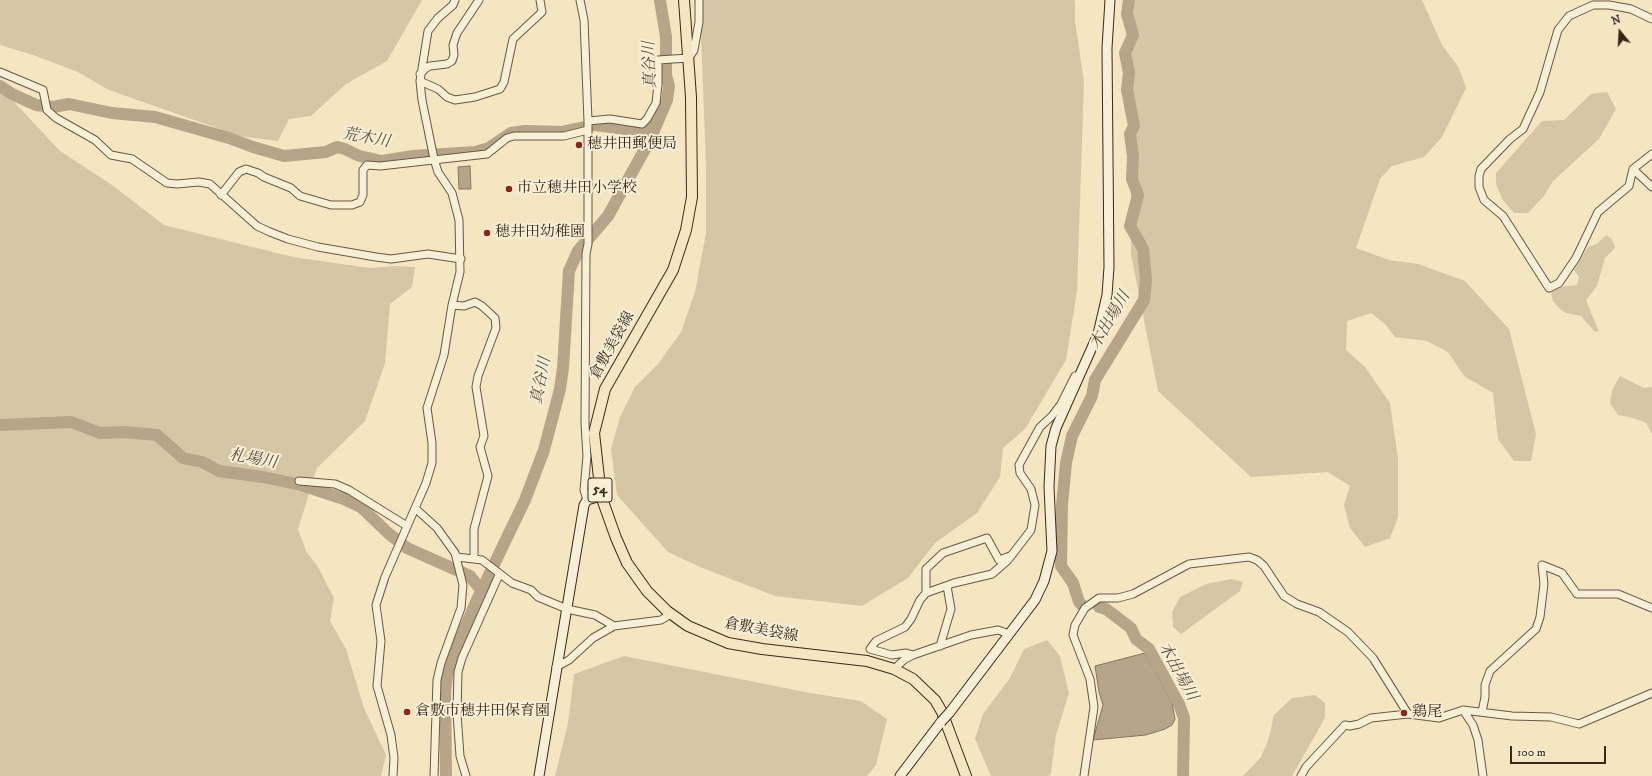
<!DOCTYPE html>
<html>
<head>
<meta charset="utf-8">
<style>
  body { margin:0 }
  #map { position:relative; width:1652px; height:776px; overflow:hidden; background:#f5e6c2; font-family:"IM FELL DW Pica",serif }
  canvas { display:block }
  .north { position:absolute; left:1600px; top:12px; width:40px; height:40px; -webkit-text-stroke:3px #f8efd7; paint-order:stroke; rotate:342deg; font-size:11px; font-weight:700; line-height:16px; text-align:center; color:#3b2719 }
  .north::after { content:''; display:block; margin:auto; width:14px; height:18px; background:#3b2719; clip-path:polygon(50% 0,100% 100%,50% 72%,0 100%) }
  .scale { position:absolute; left:1510px; top:746px; width:96px; height:18px; box-sizing:border-box; border:2px solid #3b2719; border-top:0; padding-left:5px; font-size:12px; line-height:14px; white-space:nowrap; color:#3b2719; -webkit-text-stroke:3px #f8efd7; paint-order:stroke }
</style>
</head>
<body>
<div id="map">
<canvas width="1652" height="776"></canvas>
<div class="north">N</div>
<div class="scale">100 m</div>
</div>
<script>
const context = document.querySelector('canvas').getContext('2d');
context.lineJoin = 'round';
function fill(path, color) {
  context.fillStyle = color;
  context.fill(path, 'evenodd');
}
function shape(rows) {
  const path = new Path2D();
  for (const r of rows) {
    path.moveTo(r[0], r[1]);
    for (let i = 2; i < r.length; i += 2) path.lineTo(r[i], r[i + 1]);
  }
  return path;
}
function stroke(path, color, width, dash) {
  context.strokeStyle = color;
  context.lineWidth = width;
  context.lineCap = dash ? 'butt' : 'round';
  context.setLineDash(dash || []);
  context.stroke(path);
}
function label(font, color, halo, rows, align = 'center') {
  context.font = font + ' "IM FELL DW Pica","Noto Serif JP",serif';
  context.lineWidth = 4;
  context.setLineDash([]);
  context.textBaseline = 'middle';
  context.strokeStyle = halo;
  context.fillStyle = color;
  for (const [text, x, y, turn = 0] of rows) {
    context.save();
    context.translate(x, y);
    context.rotate((+turn || 0) * Math.PI / 180);
    context.textAlign = isNaN(turn) ? turn : align;
    if (halo) context.strokeText(text, 0, 0);
    context.fillText(text, 0, 0);
    context.restore();
  }
}
fill(shape([
  [0,0,422,0,387,61,346,84,311,116,289,119,278,141,240,136,109,90,78,72,33,55,0,45],
  [702,0,1074,0,1075,2,1075,21,1084,81,1077,291,1066,360,1025,429,1003,448,1000,477,977,513,935,543,908,578,862,606,775,596,700,567,668,552,617,495,611,449,620,417,635,387,658,364,681,332,695,292,706,233,706,167,701,33],
  [1135,0,1422,0,1442,45,1459,68,1466,88,1442,137,1424,157,1392,166,1380,179,1356,248,1389,260,1418,264,1465,281,1509,329,1536,434,1531,461,1514,461,1498,439,1493,393,1464,376,1448,352,1427,341,1395,337,1385,324,1371,313,1347,321,1346,350,1365,367,1390,403,1398,459,1398,517,1390,538,1365,547,1350,528,1344,505,1350,486,1328,472,1251,477,1158,391,1131,254,1131,34],
  [0,87,60,151,112,185,164,225,293,257,370,268,395,266,415,267,412,287,390,304,385,363,365,421,317,468,298,529,306,551,318,567,334,598,330,621,346,649,364,708,386,755,381,776,0,776],
  [1607,92,1616,109,1599,139,1553,181,1544,196,1528,213,1514,213,1502,199,1496,184,1496,173,1542,121,1564,120,1591,94],
  [1606,235,1612,239,1615,248,1605,258,1597,286,1586,300,1599,332,1594,331,1581,316,1566,313,1560,309,1553,301,1551,292,1559,287,1577,285,1579,277,1574,270,1588,247,1597,244],
  [1620,376,1644,388,1652,387,1652,434,1646,423,1633,418,1618,415,1610,403,1612,390],
  [1231,579,1243,582,1240,591,1181,634,1173,627,1172,612,1180,597,1206,584],
  [1047,640,1060,656,1069,693,1056,735,1051,773,1049,776,991,776,975,739,983,714,1010,678,1024,649],
  [624,656,810,693,861,701,887,719,876,765,867,776,555,776,568,723,574,674],
  [1315,695,1325,703,1325,718,1292,776,1243,776,1261,757,1269,738,1274,715,1292,698]
]), '#d5c6a5');
const water = shape([
  [470,166,471,189,459,189,458,167,470,166],
  [1145,653,1172,703,1175,719,1172,725,1165,729,1146,735,1093,740,1103,705,1099,692,1095,666,1145,653]
]);
fill(water, '#b6a589');
stroke(water, '#85735c', 1);
stroke(shape([
  [0,86,12,94,36,105,53,107,69,104,112,113,155,117,229,138,253,147,284,156,326,152,337,147,345,149,359,156,382,161,413,156,475,152,489,148,511,133,525,131,561,132,594,125,643,131,657,122],
  [0,425,71,422,100,433,124,432,157,435,183,458,202,462,219,471,263,477,301,485,344,499,361,507,388,533,407,548,470,576,481,590],
  [1083,606,1079,602,1073,583,1061,566,1062,505,1066,463,1072,436,1092,396,1095,380,1144,300,1146,280,1143,249,1130,226,1138,195,1132,179,1133,156,1130,134,1134,126,1127,90,1129,73,1125,53,1133,35,1127,14,1129,0],
  [1099,607,1106,609,1131,628,1136,639,1149,649,1179,704,1184,718,1183,776],
  [446,776,445,692,447,676,452,658,476,602,525,500,544,450,560,389,563,368,569,271,578,251,608,216,650,140,667,100,669,86,666,75,666,37,660,0]
]), '#b6a589', 12);
const street = shape([
  [580,0,584,20,588,121,588,244,586,254,585,424,587,456,584,490,587,500],
  [1652,19,1631,9,1609,5,1593,5,1569,16,1558,30,1540,92,1523,129,1510,139,1481,169,1479,176,1479,187,1484,200,1503,216,1549,288,1559,283,1576,258,1598,212,1629,186,1633,169,1652,154],
  [0,72,43,90,47,110,56,118,95,140,111,155,132,159,167,183,177,184,199,182,210,184,257,226,270,232,288,239,318,247,376,257,391,259,428,254,461,259],
  [420,74,426,68,430,66,447,64,452,61,454,55,453,45,457,33,479,0],
  [420,81,438,89,447,97,455,100,475,97,500,89,504,82,513,39,542,12,540,0],
  [588,121,610,119,642,124,647,119,656,103,658,84,658,60,689,58,694,50,699,22,699,0],
  [1633,169,1652,187],
  [221,195,239,172,246,169,258,173,264,177,291,188,300,196,331,205,352,205,360,202,363,195,363,170,367,165,380,166,487,154,507,138,514,136,564,136,588,130],
  [452,305,464,306,475,302,482,306,495,318,496,328,478,376,476,387,484,436,480,447,488,476,474,529,474,559],
  [299,481,335,484,349,490,407,526],
  [416,509,437,528,455,553,463,585,461,608,441,663,437,680,434,776],
  [457,557,482,560,512,583,531,590,538,597,567,609,595,615,614,626],
  [926,593,926,569,943,553,987,538,999,560,1010,556],
  [940,646,951,609,947,586],
  [913,655,906,653,892,655,870,649,876,641,905,627,911,619,920,600,926,593,954,583,992,574,1008,560,1031,530,1035,505,1031,489,1020,473,1019,465,1040,427,1052,416,1061,404,1075,376],
  [556,667,569,660,593,638,614,626,661,620,671,614],
  [894,669,905,659,913,655,971,635,998,630,1009,634],
  [1463,710,1473,725,1478,740,1483,776],
  [1482,712,1485,697,1485,685,1490,671,1536,629,1540,617,1544,584,1542,565,1562,573,1577,594,1618,594,1652,608],
  [393,776,394,758,391,735,377,686,381,641,376,605,385,577,426,483,432,463,432,443,427,408,444,355,452,305,460,272,459,220,452,193,438,172,434,159,422,100,420,81,428,31,438,18,453,5,455,0],
  [466,776,460,756,457,713,458,672,462,658,499,575],
  [1084,776,1094,707,1090,679,1073,635,1075,625,1085,608,1099,598,1118,598,1133,594,1189,564,1249,557,1257,560,1264,566,1284,596,1297,604,1319,612,1348,632,1373,658,1408,714],
  [1301,776,1306,767,1345,725,1350,726,1359,724,1371,718,1408,714,1439,718,1463,710,1512,716,1551,717,1579,724,1652,693]
]);
const secondary = shape([
  [950,712,1035,600,1044,581,1052,551,1049,487,1051,446,1056,428,1098,334,1107,295,1109,267,1107,48,1110,0],
  [539,776,584,505,587,500,601,496],
  [900,776,941,722]
]);
const primary = shape([
  [684,0,691,97,692,197,686,230,673,270,605,389,594,433,601,496,616,538,627,563,647,591,667,611,688,626,728,643,762,649,867,661,894,669,913,679,935,700,942,712,966,776]
]);
stroke(street, '#6a5743', 9);
stroke(secondary, '#3b2719', 11);
stroke(primary, '#3b2719', 12);
stroke(street, '#f8efd7', 7);
stroke(secondary, '#f8efd7', 9);
stroke(primary, '#f5e6c2', 10);
const secondaryBridge = shape([
  [941,722,950,712]
]);
stroke(secondaryBridge, '#3b2719', 11, []);
stroke(secondaryBridge, '#f8efd7', 9);
for (const [x, y, r, color] of [
  [579,145,4,"#8f2418"],
  [509,189,4,"#8f2418"],
  [487,233,4,"#8f2418"],
  [407,712,4,"#8f2418"],
  [1404,713,4,"#8f2418"]
]) {
  const dot = new Path2D();
  dot.arc(x, y, r, 0, 2 * Math.PI);
  context.fillStyle = color;
  context.fill(dot);
  stroke(dot, '#f8efd7', 1.5);
}
for (const [x, y, w] of [
  [600,490,24]
]) {
  const box = new Path2D();
  box.roundRect(x - w / 2, y - 12, w, 24, 3);
  context.fillStyle = '#f8efd7';
  context.fill(box);
  stroke(box, '#3b2719', 1);
}
label('bold 14px', '#3b2719', null, [
  ["54",600,490]
]);
label('15px', '#3b2719', '#f8efd7', [
  ["穂井田郵便局",587,145],
  ["市立穂井田小学校",517,189],
  ["穂井田幼稚園",495,233],
  ["倉敷市穂井田保育園",415,712],
  ["鶏尾",1412,713]
], 'left');
label('15px', '#3b2719', '#f8efd7', [
  ["倉敷美袋線",613,346,-61],
  ["倉敷美袋線",761,631,11]
]);
label('italic 16px', '#604d3b', '#f8efd7', [
  ["真谷川",651,65,-92],
  ["荒木川",366,139,10],
  ["木出場川",1111,321,-60],
  ["真谷川",542,381,-79],
  ["札場川",253,460,10],
  ["木出場川",1177,672,61]
]);
</script>
</body>
</html>
